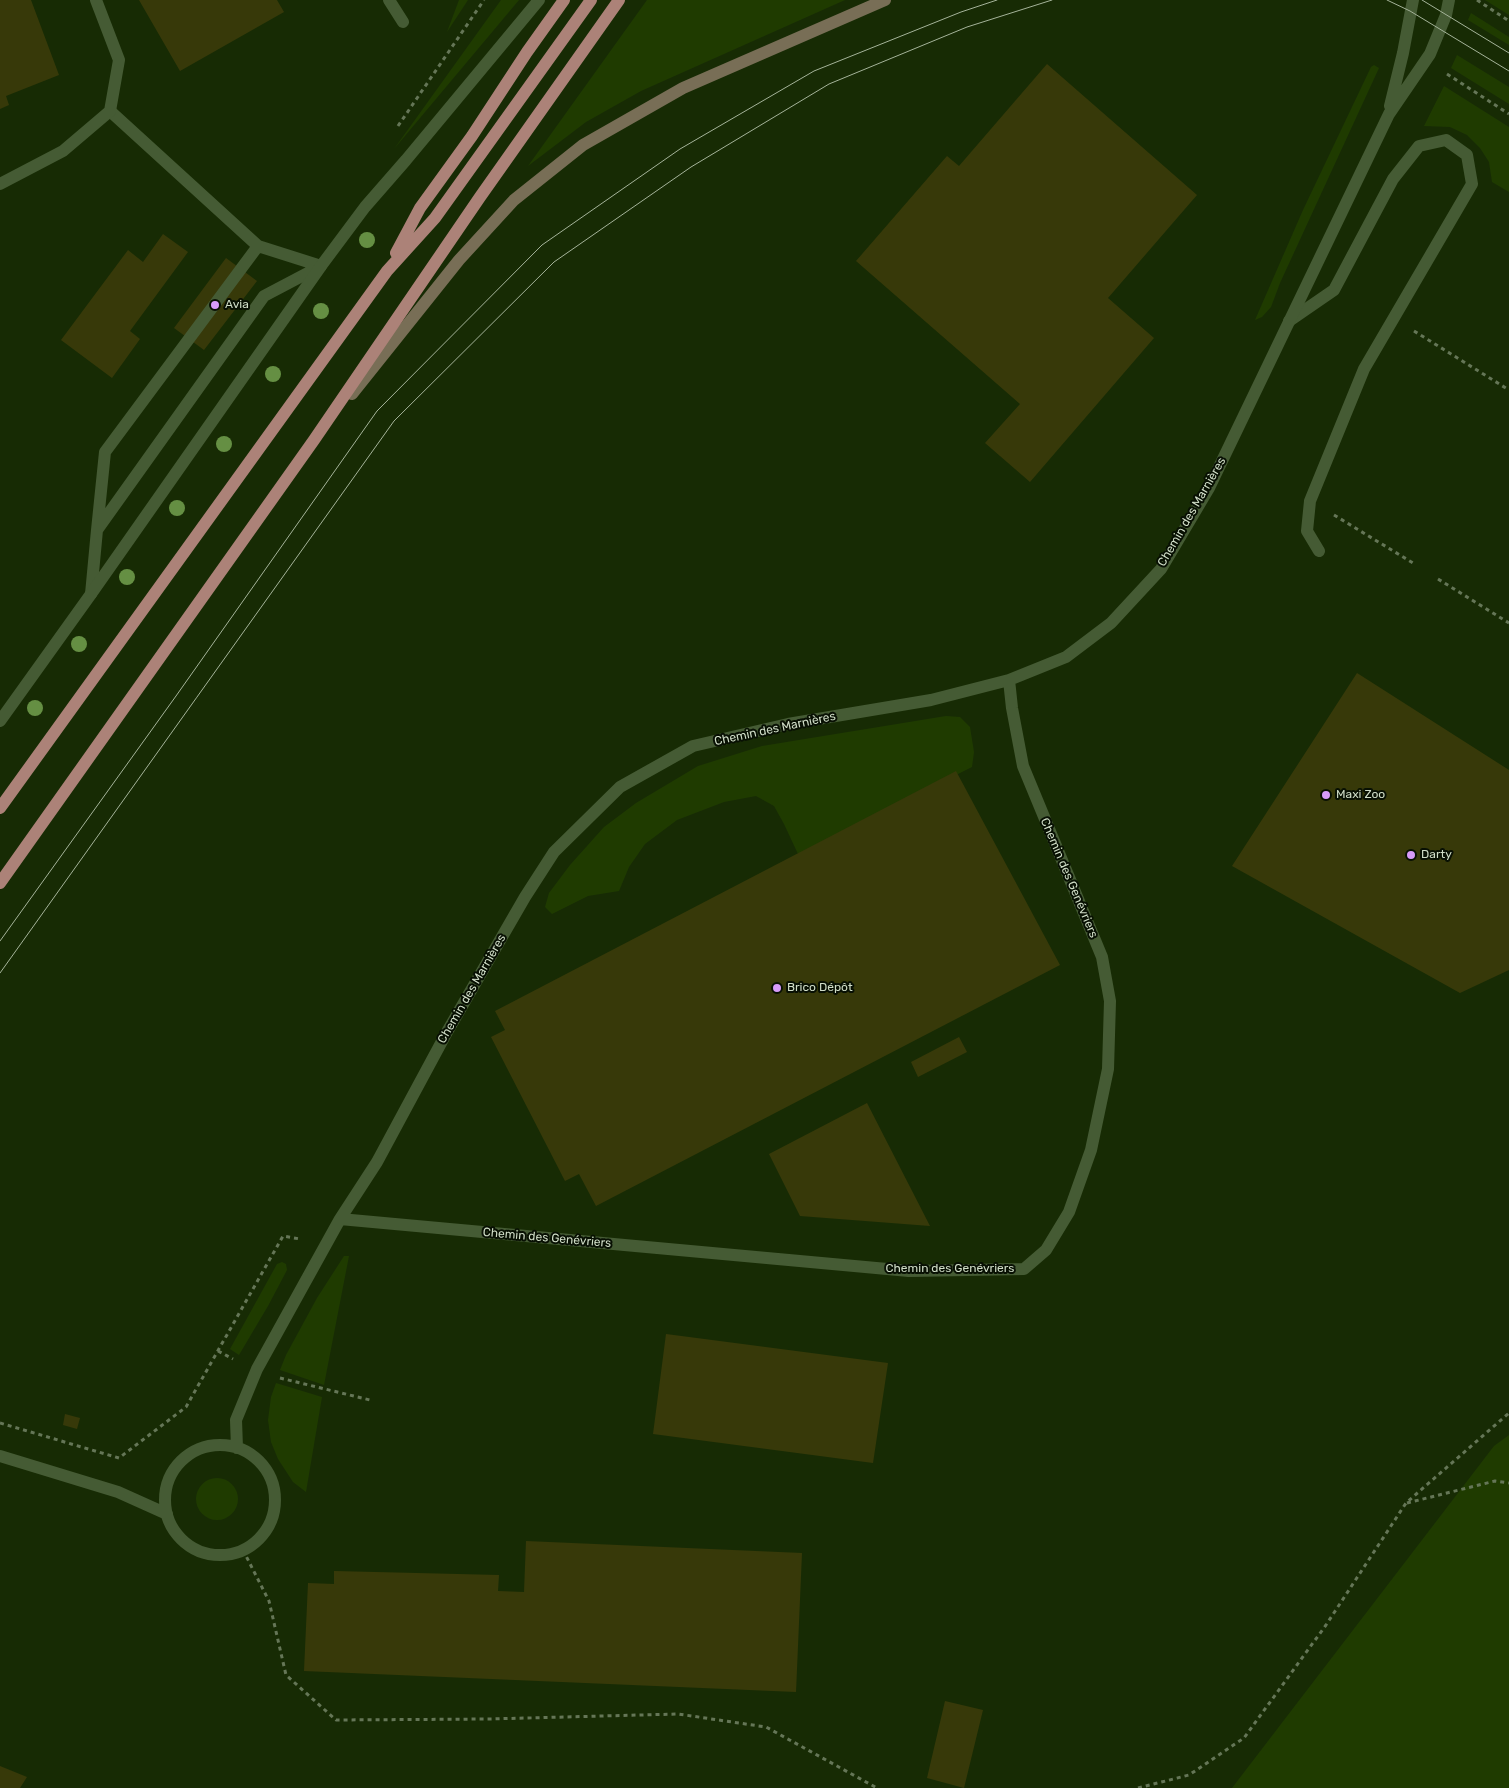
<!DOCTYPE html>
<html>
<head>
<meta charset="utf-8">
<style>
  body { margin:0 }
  canvas { display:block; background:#172b04 }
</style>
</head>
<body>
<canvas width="1509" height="1788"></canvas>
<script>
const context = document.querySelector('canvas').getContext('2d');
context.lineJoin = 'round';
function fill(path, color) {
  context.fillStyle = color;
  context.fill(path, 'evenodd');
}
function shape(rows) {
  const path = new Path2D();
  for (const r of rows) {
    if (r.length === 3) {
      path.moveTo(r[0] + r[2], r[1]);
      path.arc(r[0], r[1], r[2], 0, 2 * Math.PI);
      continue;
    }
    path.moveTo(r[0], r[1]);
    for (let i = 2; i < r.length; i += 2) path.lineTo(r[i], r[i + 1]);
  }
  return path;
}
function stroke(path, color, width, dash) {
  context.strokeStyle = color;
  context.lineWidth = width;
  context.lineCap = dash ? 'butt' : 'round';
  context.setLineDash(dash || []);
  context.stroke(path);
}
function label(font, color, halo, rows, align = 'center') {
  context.font = font + ' Rubik,sans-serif';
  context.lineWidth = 4;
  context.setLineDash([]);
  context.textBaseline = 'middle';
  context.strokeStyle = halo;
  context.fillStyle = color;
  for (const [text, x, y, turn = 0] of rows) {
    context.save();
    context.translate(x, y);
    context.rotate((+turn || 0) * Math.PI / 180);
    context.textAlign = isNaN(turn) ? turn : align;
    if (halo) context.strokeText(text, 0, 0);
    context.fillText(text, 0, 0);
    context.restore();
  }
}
fill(shape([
  [459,0,468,0,447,32],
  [501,0,519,0,394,149],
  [647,0,845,0,641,91,586,122,528,166],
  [1485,0,1509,0,1509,15],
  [1471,13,1509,37,1509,45,1468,20],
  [1457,55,1509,87,1509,104,1451,68],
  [1374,65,1379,68,1280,283,1271,307,1262,317,1255,320,1303,210,1371,67],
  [1444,86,1509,127,1509,192,1492,182,1489,162,1480,148,1467,135,1450,127,1424,126],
  [946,716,960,717,970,727,974,752,972,767,798,854,784,824,774,806,756,796,724,802,677,820,645,844,629,867,619,891,588,896,552,914,545,907,549,893,570,865,604,827,636,803,698,766,762,746],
  [344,1256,349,1256,324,1385,280,1370,286,1355,317,1298],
  [282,1262,286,1264,287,1270,268,1306,239,1355,230,1349,277,1264],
  [276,1383,322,1397,306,1492,293,1482,278,1459,271,1442,268,1420,271,1397],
  [1509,1435,1509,1788,1232,1788,1494,1446],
  [217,1499,21]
]), '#1f3b00');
fill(shape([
  [0,0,31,0,59,75,6,96,9,105,0,109],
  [139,0,277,0,284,12,180,71],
  [1047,64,1197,195,1108,298,1154,338,1030,482,985,443,1020,404,856,261,947,156,959,166],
  [163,234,188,252,130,331,140,339,112,378,61,340,128,250,143,262],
  [226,258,257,281,204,350,174,328],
  [1357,673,1509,770,1509,970,1460,993,1232,866],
  [956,771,1060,965,596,1206,579,1174,565,1181,491,1037,505,1030,495,1011],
  [959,1037,967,1052,918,1077,911,1062],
  [867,1103,930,1226,800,1216,769,1154],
  [666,1334,888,1363,873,1463,653,1434],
  [65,1414,80,1418,77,1429,63,1425],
  [526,1541,802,1553,796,1692,304,1671,308,1583,334,1584,334,1571,499,1575,498,1591,524,1592],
  [945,1701,983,1710,964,1788,927,1778],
  [0,1766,27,1777,20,1788,0,1788]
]), '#373909');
stroke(shape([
  [1477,0,1509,21],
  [1447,74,1509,114],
  [398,126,484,0],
  [1414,331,1509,390],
  [1334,515,1413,563],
  [1438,579,1509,623],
  [218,1351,233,1359],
  [280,1378,370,1400],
  [0,1423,119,1458,186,1407,283,1236,300,1239],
  [1407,1503,1495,1481,1509,1483],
  [243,1550,269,1601,286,1675,336,1720,489,1719,678,1714,766,1727,877,1788],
  [1138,1788,1189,1775,1244,1738,1326,1625,1406,1503,1509,1413]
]), '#657657', 3, [4, 4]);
stroke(shape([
  [389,0,403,22],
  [110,111,258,246,321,266],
  [1289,321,1334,290,1393,179,1419,146,1446,140,1467,155,1472,184,1364,369,1310,501,1307,531,1319,551],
  [97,530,105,452,258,246],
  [91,594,97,530,264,296,321,266]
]), '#455b34', 12);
stroke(shape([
  [1390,106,1403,53,1413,0],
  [0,184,63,151,110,111,119,60,96,0],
  [0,721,91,594,321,266,365,207,406,160,539,0],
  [340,1219,909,1271,1024,1269,1046,1250,1069,1212,1091,1150,1108,1069,1110,1001,1102,957,1023,766,1012,708,1009,680],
  [220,1500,55],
  [237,1448,236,1420,257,1369,340,1219,377,1162,447,1032,525,897,554,852,620,787,693,746,788,724,931,700,1009,680,1066,657,1111,623,1161,569,1209,488,1389,114,1430,54,1446,15,1449,0],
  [0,1456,118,1492,167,1514]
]), '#455b34', 12);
stroke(shape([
  [352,394,459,260,514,200,583,145,683,88,885,0]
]), '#786e56', 12);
stroke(shape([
  [396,253,420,208,472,136,527,52,564,0],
  [0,808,387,271,435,218,591,0],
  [0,883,314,440,480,197,619,0]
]), '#ac8278', 12);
stroke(shape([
  [1387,0,1410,11,1509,71],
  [1422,0,1509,53],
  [0,941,176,696,377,411,542,245,680,149,814,71,961,12,997,0],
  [0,973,394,421,554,262,691,167,829,84,967,27,1052,0]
]), '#a4b399', 1);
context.fillStyle = '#658f43';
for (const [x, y] of [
  [367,240],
  [321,311],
  [273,374],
  [224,444],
  [177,508],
  [127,577],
  [79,644],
  [35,708]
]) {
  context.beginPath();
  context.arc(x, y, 8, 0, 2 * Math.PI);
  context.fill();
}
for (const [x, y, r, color] of [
  [215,305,5,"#d79bf9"],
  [1326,795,5,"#d79bf9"],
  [1411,855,5,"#d79bf9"],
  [777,988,5,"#d79bf9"]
]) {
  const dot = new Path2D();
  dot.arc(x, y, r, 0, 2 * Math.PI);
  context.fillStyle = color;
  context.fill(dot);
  stroke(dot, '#081003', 2);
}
label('12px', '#d0ddc7', '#081003', [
  ["Avia",225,305],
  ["Maxi Zoo",1336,795],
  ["Darty",1421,855],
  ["Brico Dépôt",787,988]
], 'left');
label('12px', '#d0ddc7', '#081003', [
  ["Chemin des Marnières",1192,512,-60],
  ["Chemin des Marnières",775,729,-12],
  ["Chemin des Genévriers",1069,878,67],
  ["Chemin des Marnières",472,989,-60],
  ["Chemin des Genévriers",547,1238,5],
  ["Chemin des Genévriers",950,1269]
]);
</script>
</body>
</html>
